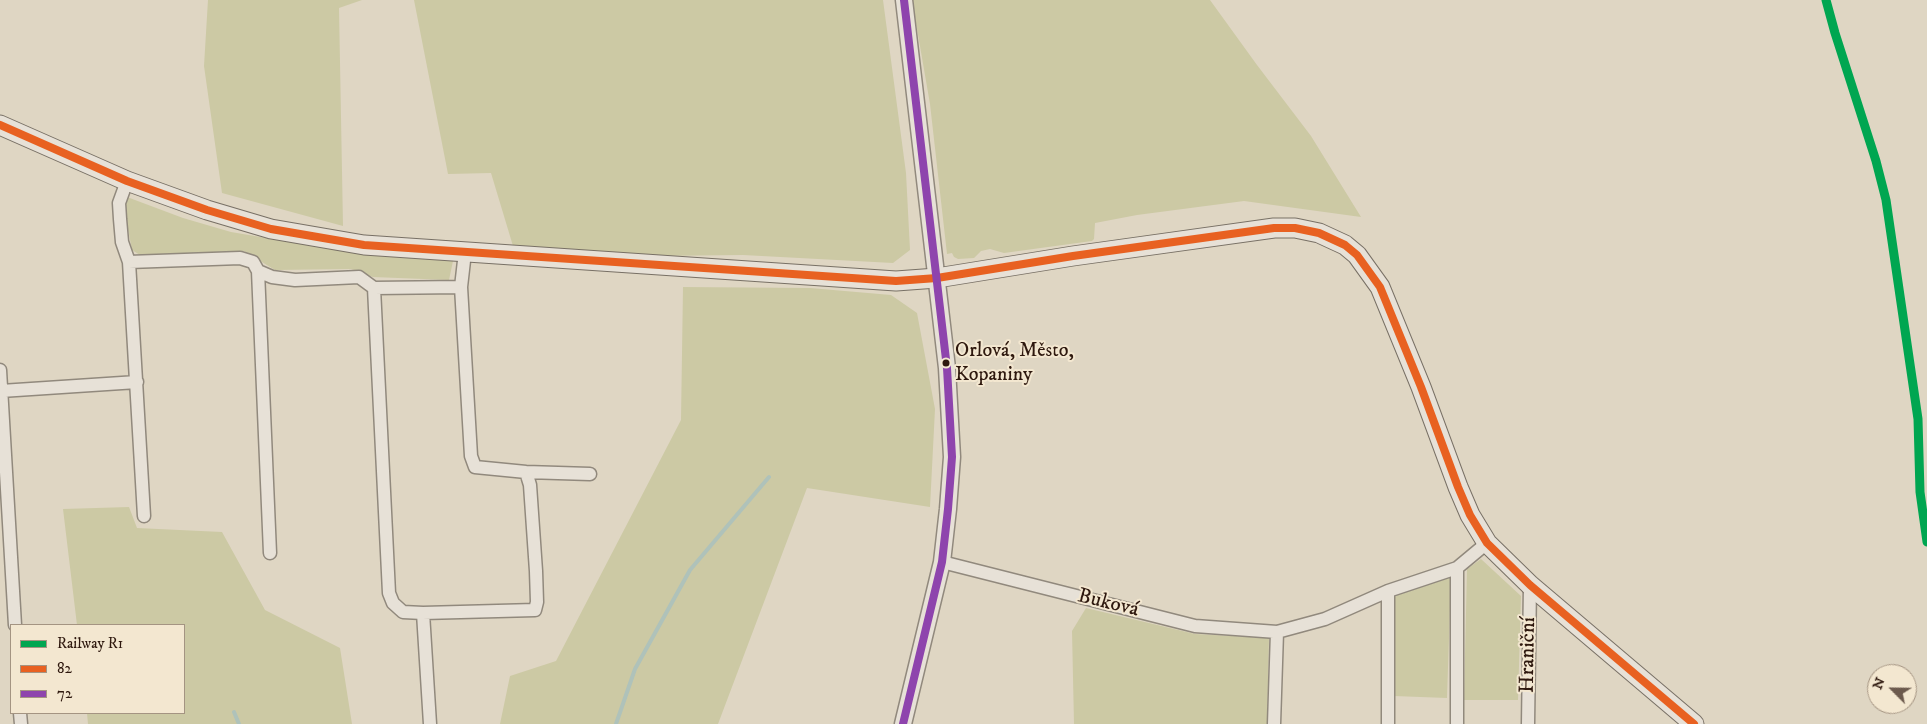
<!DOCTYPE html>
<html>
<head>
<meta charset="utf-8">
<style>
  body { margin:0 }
  #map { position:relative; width:1927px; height:724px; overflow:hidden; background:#dfd6c3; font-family:"IM FELL DW Pica",serif }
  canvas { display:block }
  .legend { position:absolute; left:10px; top:624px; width:175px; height:90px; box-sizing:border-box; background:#f3e7d0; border:1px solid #a49482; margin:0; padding:6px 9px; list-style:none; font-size:15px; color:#2e180e }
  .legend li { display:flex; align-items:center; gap:10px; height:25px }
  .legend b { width:25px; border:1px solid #a49482 }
  .north { position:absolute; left:1867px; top:664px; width:50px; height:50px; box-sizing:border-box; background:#f3e7d0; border:1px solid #a49482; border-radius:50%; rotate:293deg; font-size:14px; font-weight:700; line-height:20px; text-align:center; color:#2e180e }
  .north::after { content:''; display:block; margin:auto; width:18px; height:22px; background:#6c5a4d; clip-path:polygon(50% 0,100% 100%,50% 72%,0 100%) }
</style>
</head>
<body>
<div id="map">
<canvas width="1927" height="724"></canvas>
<ul class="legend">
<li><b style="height:6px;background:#00a651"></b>Railway R1</li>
<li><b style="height:6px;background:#e86121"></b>82</li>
<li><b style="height:6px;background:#8e44ad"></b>72</li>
</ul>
<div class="north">N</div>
</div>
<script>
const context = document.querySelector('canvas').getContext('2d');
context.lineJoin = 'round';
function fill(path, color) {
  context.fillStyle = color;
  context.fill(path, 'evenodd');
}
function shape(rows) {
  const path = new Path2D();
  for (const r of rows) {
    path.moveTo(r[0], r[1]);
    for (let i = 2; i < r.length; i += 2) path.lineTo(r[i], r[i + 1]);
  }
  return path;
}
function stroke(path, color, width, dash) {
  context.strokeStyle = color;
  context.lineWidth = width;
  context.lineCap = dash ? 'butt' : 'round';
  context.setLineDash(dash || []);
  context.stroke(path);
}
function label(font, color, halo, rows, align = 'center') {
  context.font = font + ' "IM FELL DW Pica",serif';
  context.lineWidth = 4;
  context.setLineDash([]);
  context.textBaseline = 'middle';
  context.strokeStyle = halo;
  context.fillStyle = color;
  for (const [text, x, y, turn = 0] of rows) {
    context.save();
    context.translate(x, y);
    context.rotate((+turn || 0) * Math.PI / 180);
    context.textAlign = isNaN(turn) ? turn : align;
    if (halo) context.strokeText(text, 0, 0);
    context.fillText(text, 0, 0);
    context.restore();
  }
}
fill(shape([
  [208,0,362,0,339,8,343,226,222,193,204,66],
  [414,0,883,0,906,173,910,250,893,263,743,255,650,256,513,246,491,173,448,174],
  [912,0,1210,0,1257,65,1311,136,1361,217,1244,201,1137,215,1095,223,1094,239,1092,241,1004,253,990,249,981,251,974,258,958,259,954,257,952,253,947,254,930,104],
  [127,197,183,218,231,232,367,255,453,261,449,280,373,277,351,269,275,270,244,251,140,255,132,250,124,208],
  [683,287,810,288,891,295,917,313,935,409,930,507,807,488,718,724,500,724,510,676,556,661,681,420],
  [129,507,137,528,222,532,265,610,340,648,352,724,88,724,87,713,184,713,184,625,77,625,63,509],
  [1481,559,1521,596,1518,700,1464,700,1467,569],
  [1451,577,1447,698,1394,696,1394,596],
  [1086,608,1195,634,1269,638,1267,724,1074,724,1072,631]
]), '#ccc9a4');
stroke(shape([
  [234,712,239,724],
  [616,724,635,669,690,570,769,477]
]), '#afc2ba', 4);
const minor = shape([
  [127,181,119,203,120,219,122,242,129,262,144,516],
  [465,252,461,287,471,456,475,467,526,472,590,474],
  [129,262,240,258,253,262,258,271,270,553],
  [258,271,272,277,295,280,359,277,374,288,461,287],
  [374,288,389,593,393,603,403,612,423,613,535,610,537,602,536,571,530,485,526,472],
  [0,370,15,625],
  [1,391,137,382],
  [942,562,1195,626,1277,632,1325,619,1388,591,1457,568,1487,543],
  [423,613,430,724],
  [20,713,21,724],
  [1274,724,1277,632],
  [1388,724,1388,591],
  [1457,724,1457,568],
  [1528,724,1530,585]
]);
const tertiary = shape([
  [903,724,942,562,948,509,952,457,947,368,904,0]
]);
const secondary = shape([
  [0,125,127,181,207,210,271,229,364,245,896,281,937,278,1073,256,1274,228,1295,228,1319,233,1345,245,1357,255,1380,287,1421,387,1458,487,1470,515,1487,543,1530,585,1694,724]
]);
stroke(minor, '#91897d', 15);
stroke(tertiary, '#91897d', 19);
stroke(secondary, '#787065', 21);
stroke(minor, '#e7e1d7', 12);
stroke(tertiary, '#e7e1d7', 16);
stroke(secondary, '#e7e1d7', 19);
stroke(shape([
  [0,125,127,181,207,210,271,229,364,245,896,281,937,278,1073,256,1274,228,1295,228,1319,233,1345,245,1357,255,1380,287,1421,387,1458,487,1470,515,1487,543,1530,585,1694,724]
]), '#e86121', 8);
stroke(shape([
  [903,724,942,562,948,509,952,457,947,368,904,0]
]), '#8e44ad', 8);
stroke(shape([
  [1826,0,1835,33,1876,161,1886,200,1918,419,1920,492,1927,542]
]), '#00a651', 9);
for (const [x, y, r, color] of [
  [946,363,4.5,"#2e180e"]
]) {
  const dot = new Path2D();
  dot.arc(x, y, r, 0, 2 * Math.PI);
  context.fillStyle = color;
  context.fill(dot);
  stroke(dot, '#f3e7d0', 2);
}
label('20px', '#2e180e', '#f3e7d0', [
  ["Orlová, Město,",955,352],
  ["Kopaniny",955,376]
], 'left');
label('21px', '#2e180e', '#f3e7d0', [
  ["Buková",1108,604,14],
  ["Hraniční",1529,655,-89]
]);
</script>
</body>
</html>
